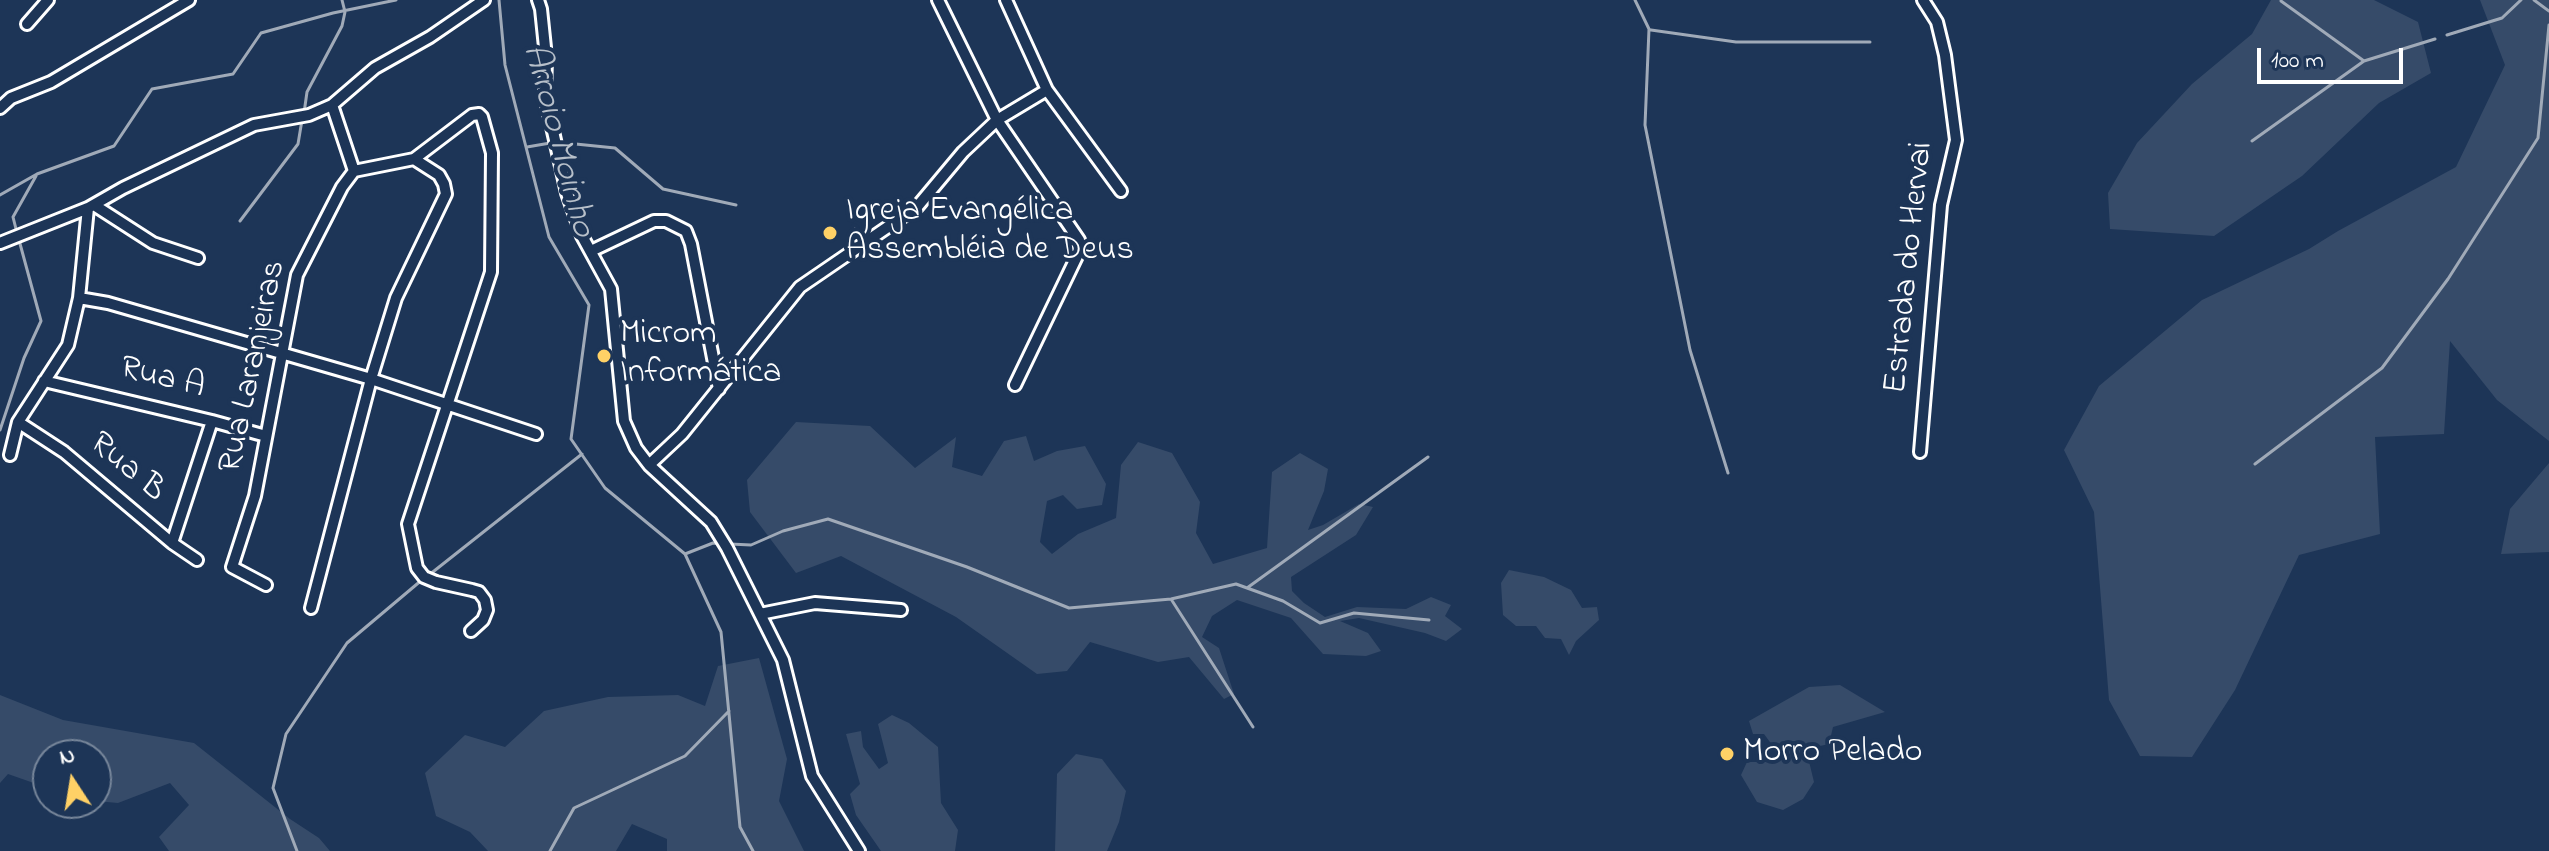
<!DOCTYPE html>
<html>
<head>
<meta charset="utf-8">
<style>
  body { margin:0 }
  #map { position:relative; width:2549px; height:851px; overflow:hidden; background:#1d3557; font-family:"Indie Flower",sans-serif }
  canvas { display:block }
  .north { position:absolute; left:32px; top:739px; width:80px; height:80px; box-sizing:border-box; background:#1d3557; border:2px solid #77869a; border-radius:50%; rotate:348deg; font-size:22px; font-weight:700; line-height:32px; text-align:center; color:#fff }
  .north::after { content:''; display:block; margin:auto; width:28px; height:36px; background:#ffd166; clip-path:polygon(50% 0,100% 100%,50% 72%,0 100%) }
  .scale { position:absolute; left:2257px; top:48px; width:146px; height:36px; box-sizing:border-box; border:4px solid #fff; border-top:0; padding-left:10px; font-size:24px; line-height:28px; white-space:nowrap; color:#fff; -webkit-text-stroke:6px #1d3557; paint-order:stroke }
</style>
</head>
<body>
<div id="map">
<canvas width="2549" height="851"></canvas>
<div class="north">N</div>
<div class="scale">100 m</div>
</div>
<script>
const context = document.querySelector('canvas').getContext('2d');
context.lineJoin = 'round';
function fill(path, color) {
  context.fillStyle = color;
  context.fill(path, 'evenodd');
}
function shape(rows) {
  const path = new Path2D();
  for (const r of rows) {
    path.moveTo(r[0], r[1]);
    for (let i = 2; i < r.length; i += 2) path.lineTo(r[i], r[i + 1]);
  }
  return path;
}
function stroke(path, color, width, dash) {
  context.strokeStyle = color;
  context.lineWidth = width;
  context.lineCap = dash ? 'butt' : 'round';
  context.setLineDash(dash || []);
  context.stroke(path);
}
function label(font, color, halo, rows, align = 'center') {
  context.font = font + ' "Indie Flower",sans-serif';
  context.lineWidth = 8;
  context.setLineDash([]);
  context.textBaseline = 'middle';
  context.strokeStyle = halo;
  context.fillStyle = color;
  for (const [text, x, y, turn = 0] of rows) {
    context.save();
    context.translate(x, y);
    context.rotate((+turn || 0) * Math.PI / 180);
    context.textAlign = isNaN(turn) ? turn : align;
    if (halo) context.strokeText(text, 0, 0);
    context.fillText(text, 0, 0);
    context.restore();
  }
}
fill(shape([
  [2271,0,2374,0,2418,22,2431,73,2379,103,2302,176,2214,236,2110,229,2108,193,2137,143,2192,84,2252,34],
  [2480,0,2549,0,2549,441,2497,400,2450,341,2444,434,2375,437,2380,534,2299,555,2235,690,2192,757,2140,756,2109,700,2094,512,2064,450,2099,386,2202,300,2309,249,2338,231,2456,167,2505,65],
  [796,422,870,426,915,468,956,437,952,467,982,476,1004,441,1026,436,1034,461,1057,451,1085,446,1106,484,1102,505,1077,509,1063,495,1047,501,1040,542,1052,554,1078,534,1116,518,1121,465,1138,442,1172,453,1200,502,1196,533,1213,564,1267,548,1272,472,1300,453,1328,469,1324,491,1308,530,1323,525,1359,504,1373,507,1356,535,1291,577,1292,591,1304,603,1325,617,1357,607,1406,609,1431,597,1451,605,1445,616,1462,629,1446,641,1425,633,1359,618,1340,621,1368,633,1381,651,1366,656,1323,654,1291,618,1237,600,1212,616,1202,637,1219,648,1234,694,1224,699,1189,657,1158,662,1090,642,1067,671,1037,674,956,617,841,556,796,573,750,512,747,480],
  [2549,463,2549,552,2501,554,2510,509],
  [1509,570,1544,577,1571,590,1582,608,1597,607,1599,620,1576,641,1569,655,1561,639,1545,638,1536,626,1516,626,1503,615,1501,583],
  [759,658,787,759,779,801,804,851,667,851,667,839,632,824,616,851,488,851,470,832,436,816,425,773,465,735,505,747,544,711,608,697,678,695,705,706,718,666],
  [1840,685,1885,712,1833,727,1829,744,1806,749,1814,782,1803,799,1783,810,1757,802,1741,775,1747,762,1773,762,1778,753,1764,734,1753,734,1749,721,1809,687],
  [0,695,63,720,194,743,290,819,319,838,330,851,169,851,159,837,189,805,170,783,118,803,96,801,96,755,48,755,48,788,8,774,0,783],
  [892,715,909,723,938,747,941,803,958,830,955,851,881,851,856,815,850,794,860,784,846,734,861,731,863,747,879,769,888,763,878,724],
  [1076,754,1102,759,1126,791,1119,822,1107,851,1055,851,1057,774]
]), '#364b69');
stroke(shape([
  [499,0,505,65,549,237,589,305,571,439,605,488,685,554,721,632,740,827,753,851],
  [1635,0,1649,29,1645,125,1690,350,1728,473],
  [2534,0,2549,11],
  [2281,1,2364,61],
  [1651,30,1736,42,1870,42],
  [2447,35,2502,18,2521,0],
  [304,113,307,92,342,26,345,12,342,0],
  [2252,141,2364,61,2435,39],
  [527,147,556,142,615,148,663,189,736,205],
  [0,195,37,174,114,146,152,89,233,74,261,33,333,13,396,0],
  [240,221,298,144,302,120],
  [17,233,13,217,36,176],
  [0,430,24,358,41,321,19,240],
  [2255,464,2382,368,2448,279,2538,138,2549,25],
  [730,544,751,545,783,531,828,519,967,567,1069,608,1171,599,1236,584,1283,601,1320,623,1354,613,1429,620],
  [685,554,713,543,722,544],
  [429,575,582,454],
  [1247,588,1428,457],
  [1171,599,1253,727],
  [297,851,273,788,286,734,347,643,423,579],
  [550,851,574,808,685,756,729,711]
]), '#a0aab8', 3);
const minor = shape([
  [538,0,541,9,546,57,545,96,567,193,582,236,611,289,624,421,636,448,649,465,711,522,727,548,783,660,812,776,859,851],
  [938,0,997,120,1079,240,1079,252,1015,385],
  [1006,0,1047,90,1121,191],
  [27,24,48,0],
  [0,108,11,98,51,82,189,0],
  [354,171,414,159,472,115,479,114,482,117,492,153,491,272,408,524,417,568,424,577,436,582,472,590,479,592,485,600,487,610,483,620,471,631],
  [94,205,153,243,198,258],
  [0,243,88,208],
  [591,251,654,221,666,221,686,231,691,244,719,389],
  [79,298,108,303,371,379,536,434],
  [44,381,212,421,266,436],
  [18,422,64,452,172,543,197,560],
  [1920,452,1941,205,1956,140,1945,55,1937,22,1923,0],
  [10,455,18,422,68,345,79,298,88,208,123,188,254,125,309,115,332,105,375,68,430,37,484,0],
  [649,465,682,434,800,287,917,207,963,152,997,120,1047,90],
  [172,543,212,421],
  [266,585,232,567,255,496,297,275,342,187,354,171,332,105],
  [311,608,371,379,396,298,446,194,444,184,439,175,414,159],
  [760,614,815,603,901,610]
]);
stroke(minor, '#fff', 16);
stroke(minor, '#1d3557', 10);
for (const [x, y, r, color] of [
  [830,233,8,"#ffd166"],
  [604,356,8,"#ffd166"],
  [1727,754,8,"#ffd166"]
]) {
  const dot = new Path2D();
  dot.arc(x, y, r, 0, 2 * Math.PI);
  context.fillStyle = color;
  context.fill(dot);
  stroke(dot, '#1d3557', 3);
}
label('34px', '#fff', '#1d3557', [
  ["Igreja Evangélica",846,213],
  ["Assembléia de Deus",846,252],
  ["Microm",620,336],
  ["Informática",620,375],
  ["Morro Pelado",1743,754]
], 'left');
label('34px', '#fff', '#1d3557', [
  ["Estrada do Hervai",1911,268,-84],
  ["Rua Laranjeiras",255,367,-78],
  ["Rua A",162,380,14],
  ["Rua B",126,469,40]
]);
label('italic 36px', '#b8c0ca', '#1d3557', [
  ["Arroio Moinho",556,141,75]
]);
</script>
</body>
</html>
